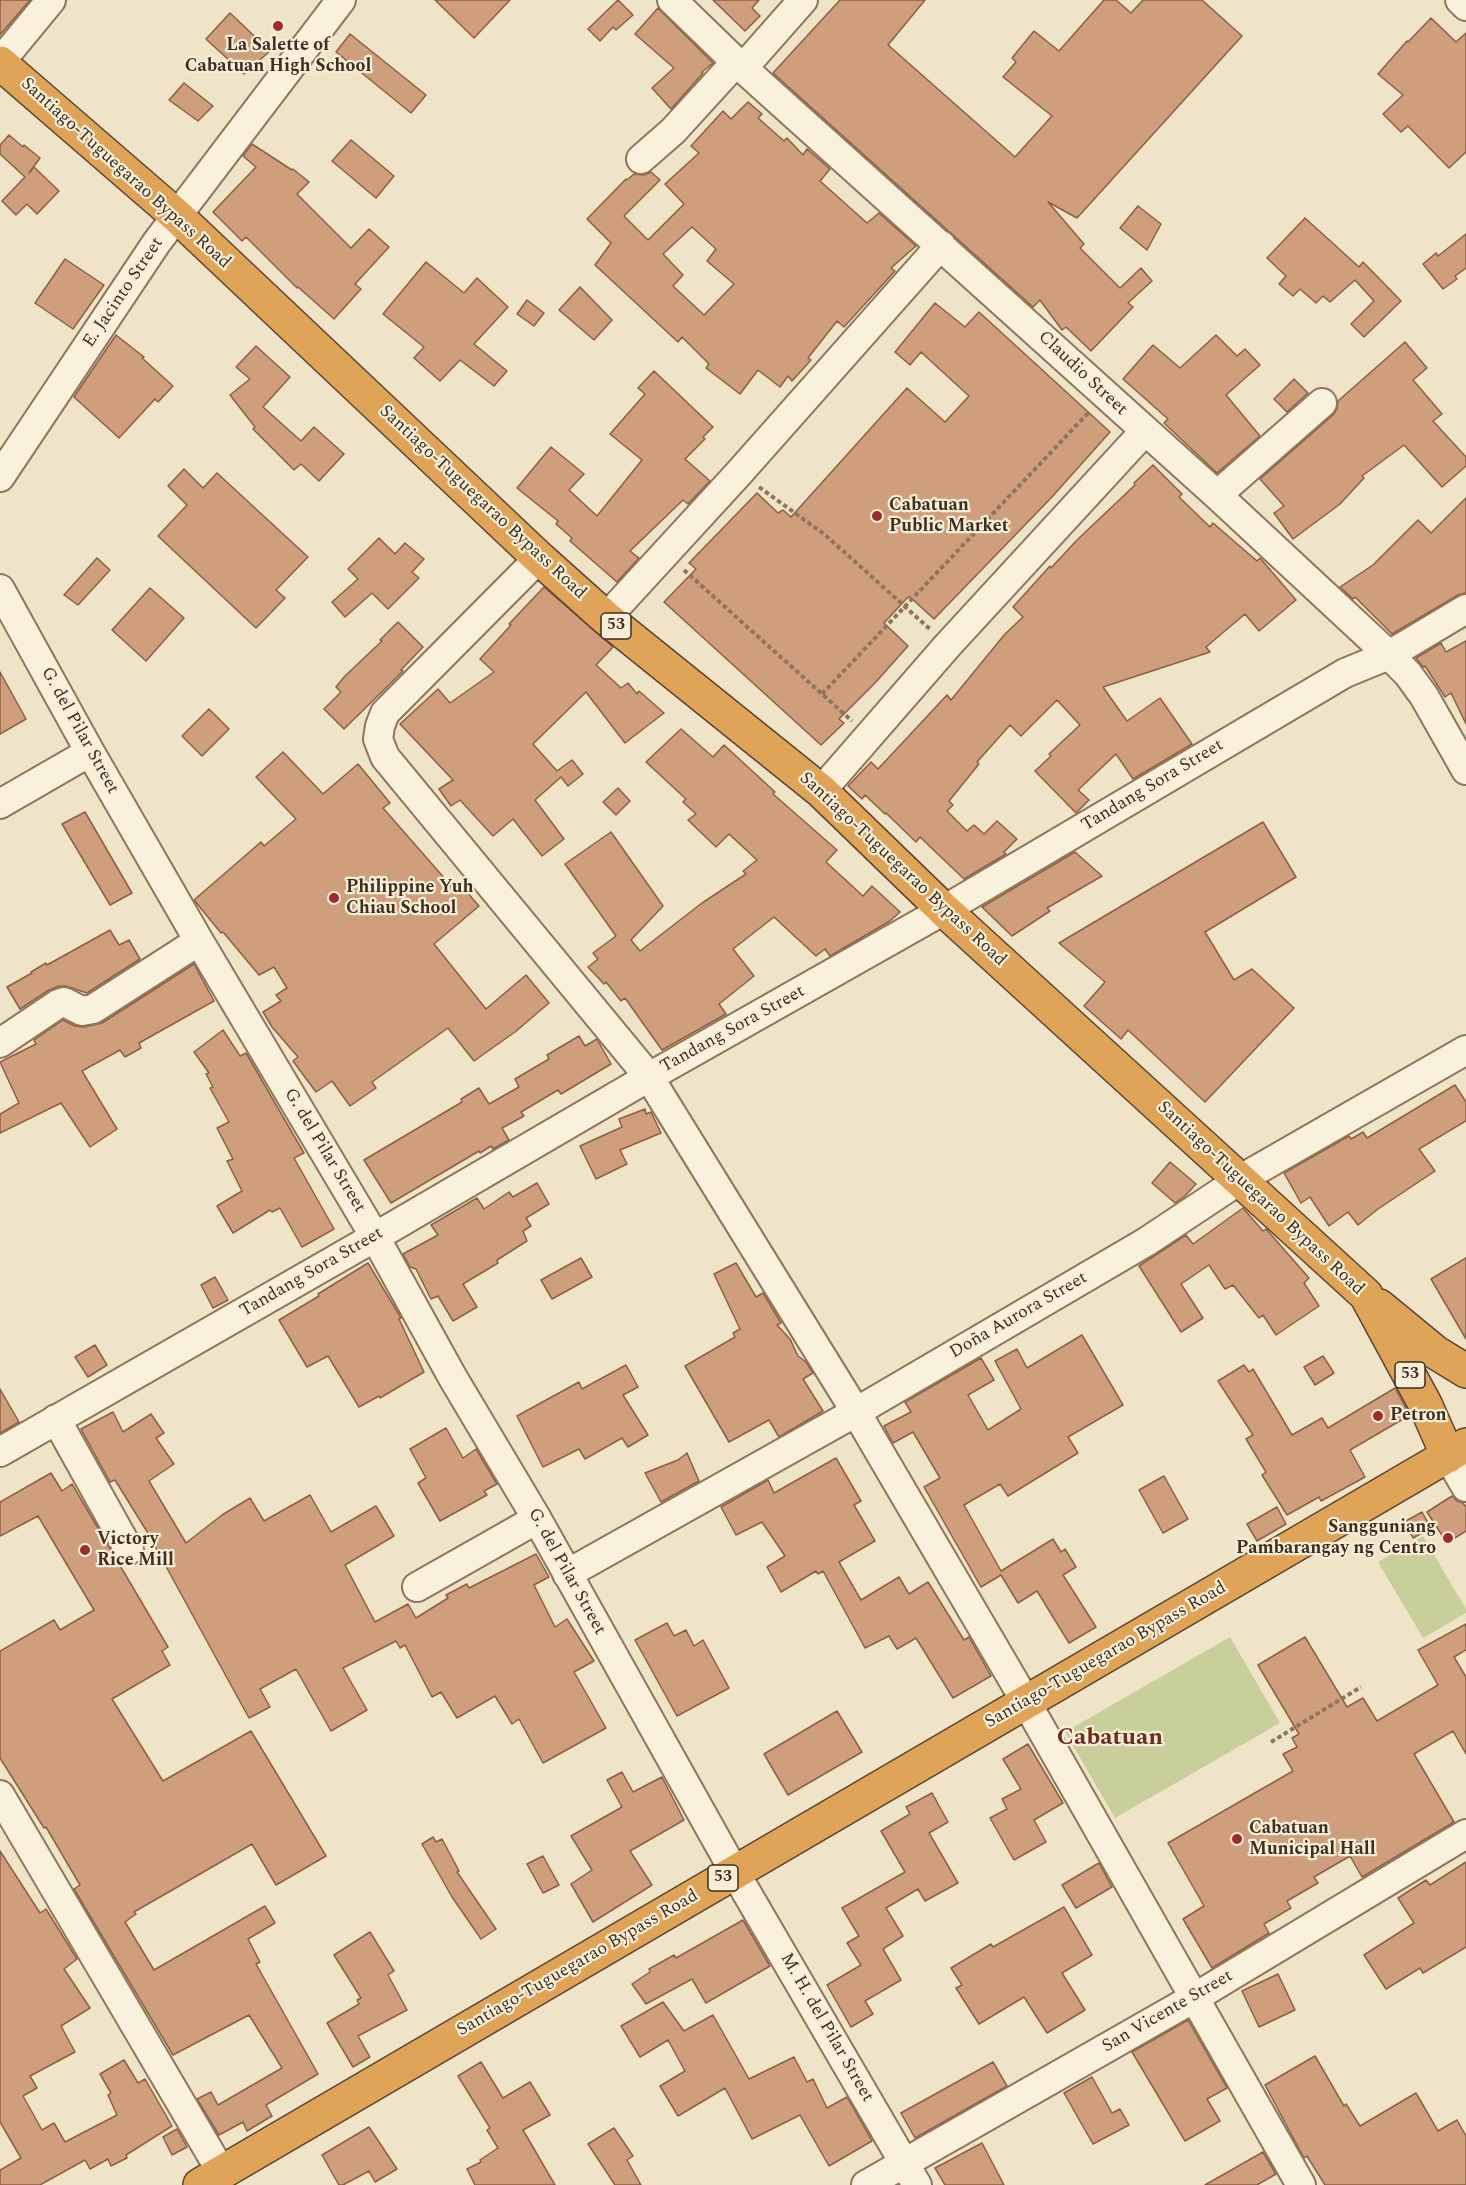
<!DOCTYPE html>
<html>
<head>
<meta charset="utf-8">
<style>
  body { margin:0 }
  canvas { display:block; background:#f0e4c8 }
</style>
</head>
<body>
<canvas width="1466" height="2185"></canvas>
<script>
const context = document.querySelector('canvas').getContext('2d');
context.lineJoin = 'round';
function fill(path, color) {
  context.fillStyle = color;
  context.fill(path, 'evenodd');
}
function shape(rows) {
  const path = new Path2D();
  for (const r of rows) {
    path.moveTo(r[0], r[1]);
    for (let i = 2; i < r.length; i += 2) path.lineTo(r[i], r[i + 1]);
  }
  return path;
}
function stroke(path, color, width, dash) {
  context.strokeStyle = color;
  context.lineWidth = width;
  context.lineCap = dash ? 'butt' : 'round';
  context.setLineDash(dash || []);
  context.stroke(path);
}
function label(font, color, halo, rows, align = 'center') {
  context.font = font + ' Spectral,serif';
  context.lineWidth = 4.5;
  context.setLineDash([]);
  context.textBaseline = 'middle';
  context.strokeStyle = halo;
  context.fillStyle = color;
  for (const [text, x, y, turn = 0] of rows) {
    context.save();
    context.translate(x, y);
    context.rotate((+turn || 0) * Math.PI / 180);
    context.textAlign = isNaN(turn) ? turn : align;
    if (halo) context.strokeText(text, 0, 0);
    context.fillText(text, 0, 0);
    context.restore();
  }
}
fill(shape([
  [1423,1536,1466,1609,1466,1613,1423,1638,1378,1562],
  [1230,1637,1280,1723,1115,1818,1065,1732]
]), '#c9cf9b');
const building = shape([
  [0,0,30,0,0,35,0,0],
  [435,0,510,0,474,38,435,0],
  [618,0,633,15,616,30,613,27,600,41,588,29,618,0],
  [713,0,759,0,752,8,760,16,745,31,713,0],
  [840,0,925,0,888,45,1015,157,1052,116,1003,77,1016,62,1012,58,1034,31,1059,51,1104,0,1116,0,1131,13,1143,0,1202,0,1242,36,1077,218,1048,202,1084,244,1080,248,1120,288,1141,268,1152,281,1128,303,1133,307,1091,351,1066,327,1062,330,1040,300,1033,307,773,73,840,0],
  [658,8,713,63,702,72,703,73,671,109,652,88,674,68,635,34,658,8],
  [230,13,270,51,244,74,206,39,230,13],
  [1431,18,1456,42,1466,33,1466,152,1449,168,1408,126,1401,132,1383,114,1403,95,1378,74,1407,41,1408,42,1431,18],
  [350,34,426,95,411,113,336,52,350,34],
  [184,83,213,106,198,121,169,100,184,83],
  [748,102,762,114,758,118,784,141,787,138,803,155,807,149,830,169,820,181,867,223,879,213,916,246,891,268,895,271,844,327,837,321,808,358,811,360,792,381,788,376,780,387,758,370,740,394,706,368,709,364,682,337,678,342,595,265,611,243,587,219,626,179,627,180,634,174,644,175,651,172,660,180,624,216,648,240,684,204,665,184,699,153,691,146,723,111,731,119,748,102],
  [692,227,716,249,707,261,734,284,704,315,673,286,683,275,663,254,692,227],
  [9,135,23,147,24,145,40,158,29,173,34,167,59,191,37,214,27,204,16,215,2,201,25,177,0,154,0,145,9,135],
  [351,140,394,176,376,198,332,161,351,140],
  [252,144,292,170,293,169,309,182,297,194,351,248,369,229,389,247,355,284,361,289,334,319,298,287,297,288,246,237,242,241,213,212,256,167,243,156,252,144],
  [1138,206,1161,224,1147,250,1120,228,1138,206],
  [1305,218,1359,267,1363,262,1401,301,1364,337,1351,324,1374,301,1355,280,1330,302,1323,296,1316,303,1300,289,1293,296,1279,284,1286,276,1267,258,1305,218],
  [1466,234,1466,268,1455,276,1457,279,1443,289,1423,264,1436,253,1438,256,1466,234],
  [65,259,104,285,73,329,35,303,65,259],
  [426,262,464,293,477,278,508,307,474,344,507,371,494,386,460,360,440,381,414,358,424,347,383,314,426,262],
  [580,287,612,320,594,340,559,310,580,287],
  [527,300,544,313,534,326,517,314,527,300],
  [935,303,965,327,979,312,1110,432,1051,498,934,619,910,597,907,598,884,623,908,646,875,683,839,719,844,723,821,745,664,602,696,569,689,563,757,493,778,513,783,510,791,517,907,388,945,422,969,396,921,352,910,365,895,352,935,303],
  [116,335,144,357,142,358,173,386,158,402,155,399,119,438,74,397,116,335],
  [1216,335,1237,356,1245,349,1260,365,1226,395,1260,436,1217,473,1164,423,1168,419,1123,379,1153,345,1180,368,1216,335],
  [1405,342,1427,368,1413,380,1442,414,1433,421,1466,457,1466,466,1442,487,1404,445,1362,476,1364,478,1340,504,1293,539,1274,513,1284,506,1260,479,1333,415,1337,409,1338,401,1405,342],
  [256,346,290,377,263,407,301,441,314,427,344,454,319,481,301,464,294,470,253,429,255,427,230,395,250,379,236,367,256,346],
  [654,371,713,427,703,437,705,439,685,459,710,481,688,504,683,500,630,551,639,558,617,582,570,541,572,538,556,524,558,521,517,488,551,447,584,474,569,490,597,516,642,460,610,434,645,394,638,388,654,371],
  [1294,379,1308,393,1287,412,1274,399,1294,379],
  [1153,465,1182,494,1179,497,1210,527,1213,523,1257,561,1260,558,1296,600,1259,631,1245,614,1206,647,1210,652,1103,687,1127,721,1160,698,1192,744,1133,779,1116,754,1078,790,1089,800,1076,813,1035,771,1051,756,1049,754,1080,725,1057,700,1021,736,1010,725,977,762,979,764,949,801,953,805,947,811,967,831,974,825,984,834,997,821,1017,839,1004,852,1006,854,964,879,920,837,916,842,886,813,885,814,865,795,862,799,848,786,871,762,878,769,947,695,951,700,1005,634,1023,617,1013,607,1050,566,1051,568,1077,540,1135,485,1134,483,1153,465],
  [184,469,203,488,217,473,308,557,276,590,285,598,256,628,158,536,187,505,168,486,184,469],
  [1466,498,1466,593,1458,595,1392,634,1355,597,1353,599,1340,587,1373,565,1418,520,1431,533,1466,498],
  [379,538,395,554,405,543,424,559,412,572,419,578,388,609,372,593,345,617,332,602,358,579,348,569,379,538],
  [97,558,110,570,78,605,64,595,97,558],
  [544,587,613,647,596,665,621,688,628,683,637,694,639,691,664,713,625,743,586,692,533,744,557,771,572,760,583,774,568,786,561,777,535,800,564,839,542,856,513,819,493,836,460,800,451,806,439,789,453,780,400,724,438,689,450,703,494,672,480,659,511,625,509,624,544,587],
  [150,588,184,618,146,661,112,630,150,588],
  [398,622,423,647,401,670,403,671,344,729,324,709,341,692,336,687,345,676,382,641,380,640,398,622],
  [1466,641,1466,724,1451,693,1445,697,1425,666,1423,667,1416,658,1441,643,1446,652,1466,641],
  [0,672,26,719,0,734,0,672],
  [209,709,229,729,202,756,182,736,209,709],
  [681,729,713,757,724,745,775,792,773,794,837,850,826,862,863,896,872,886,900,912,890,921,830,956,825,949,816,956,774,917,733,949,754,976,719,1004,726,1014,662,1050,625,998,621,1001,606,982,604,984,588,967,598,959,593,953,616,936,565,864,611,832,663,906,631,940,640,951,702,903,746,874,743,871,757,860,729,834,716,847,688,820,696,814,683,802,686,799,646,762,681,729],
  [283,752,323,794,358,764,390,803,383,808,453,888,459,883,479,906,434,944,486,1009,526,975,549,1003,515,1032,474,1061,448,1028,372,1082,376,1088,350,1106,332,1081,316,1092,293,1061,298,1057,272,1027,263,1012,281,1001,276,995,287,988,274,967,259,975,223,932,221,933,194,900,261,842,264,846,296,819,256,777,283,752],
  [618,788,630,801,616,815,603,802,618,788],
  [85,812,132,893,110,905,62,824,85,812],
  [1263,822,1296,877,1205,932,1234,980,1252,969,1294,1008,1205,1102,1128,1030,1121,1039,1084,1006,1105,982,1059,943,1263,822],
  [1075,852,1102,876,1047,908,1050,911,1012,936,982,907,1075,852],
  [110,930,119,945,129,940,140,959,87,993,66,986,59,986,49,990,20,1009,7,987,32,973,31,972,46,963,47,965,110,930],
  [194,964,214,1001,139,1043,141,1048,125,1057,120,1050,82,1071,117,1129,90,1147,61,1103,0,1133,0,1114,19,1103,0,1062,36,1044,34,1040,63,1020,75,1026,84,1027,102,1023,194,964],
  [223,1030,240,1056,246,1053,304,1153,294,1158,334,1229,302,1247,280,1208,272,1212,270,1210,233,1233,217,1206,242,1191,227,1161,233,1159,217,1128,229,1122,210,1088,213,1087,206,1074,209,1073,194,1052,223,1030],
  [579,1036,585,1046,597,1039,611,1064,561,1094,558,1090,521,1112,524,1116,502,1128,509,1140,493,1149,491,1146,480,1153,479,1151,391,1203,364,1160,462,1102,461,1099,479,1088,489,1104,519,1087,515,1079,549,1059,547,1055,579,1036],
  [1455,1085,1466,1102,1466,1121,1419,1149,1435,1171,1378,1209,1358,1225,1348,1212,1329,1226,1310,1197,1301,1203,1284,1173,1349,1136,1351,1139,1363,1132,1367,1138,1455,1085],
  [645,1109,646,1114,651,1112,661,1133,620,1150,627,1164,596,1179,580,1146,622,1127,619,1119,645,1109],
  [1170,1162,1196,1184,1185,1196,1175,1203,1152,1183,1170,1162],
  [537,1183,549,1204,526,1218,531,1226,523,1231,527,1241,497,1260,498,1263,463,1284,477,1307,453,1321,438,1296,431,1299,416,1269,410,1267,403,1254,438,1235,431,1225,477,1198,484,1209,509,1192,513,1197,537,1183],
  [1243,1208,1263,1231,1266,1229,1267,1230,1309,1278,1304,1283,1319,1306,1276,1335,1263,1315,1259,1318,1233,1285,1225,1289,1209,1265,1181,1284,1203,1318,1181,1332,1139,1266,1186,1235,1193,1244,1243,1208],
  [581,1258,592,1277,552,1299,541,1280,581,1258],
  [1466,1258,1466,1339,1431,1279,1466,1258],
  [368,1263,401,1318,399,1319,424,1372,380,1398,379,1396,359,1407,328,1356,307,1367,279,1320,319,1296,318,1294,368,1263],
  [736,1263,756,1297,763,1293,781,1323,777,1325,790,1339,798,1356,806,1362,813,1373,803,1379,823,1411,779,1437,769,1420,729,1442,685,1366,735,1337,733,1333,740,1329,714,1274,736,1263],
  [215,1277,228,1300,213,1308,201,1285,215,1277],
  [1082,1335,1123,1405,1068,1437,1078,1453,1008,1496,1000,1484,964,1505,1001,1571,1053,1539,1061,1552,1065,1549,1076,1567,1063,1575,1096,1627,1069,1643,1037,1591,1018,1603,1001,1575,981,1587,924,1487,940,1478,913,1432,893,1443,884,1426,911,1412,905,1402,981,1358,994,1380,968,1395,988,1430,1021,1409,995,1361,1017,1349,1027,1368,1082,1335],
  [95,1345,107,1365,88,1377,75,1357,95,1345],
  [1323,1356,1334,1373,1315,1385,1304,1367,1323,1356],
  [626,1365,638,1387,623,1395,648,1435,628,1447,622,1438,585,1459,579,1449,543,1467,517,1416,579,1382,582,1389,626,1365],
  [1244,1365,1249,1372,1253,1369,1292,1435,1322,1418,1328,1428,1395,1388,1410,1415,1350,1450,1365,1477,1321,1501,1319,1497,1287,1515,1262,1475,1266,1472,1246,1439,1253,1435,1218,1381,1244,1365],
  [0,1389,19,1422,0,1433,0,1389],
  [113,1412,123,1432,151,1414,164,1433,156,1438,174,1464,149,1481,186,1543,222,1515,250,1498,264,1521,310,1495,331,1532,376,1506,394,1536,345,1565,375,1622,408,1604,416,1618,448,1598,446,1595,467,1584,469,1588,536,1554,549,1577,534,1585,555,1627,567,1619,594,1661,574,1672,606,1728,543,1763,519,1719,512,1724,495,1696,457,1718,441,1692,432,1697,405,1645,400,1648,396,1641,343,1668,367,1710,331,1731,296,1669,260,1689,270,1707,249,1718,146,1530,115,1480,110,1482,81,1429,113,1412],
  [446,1428,463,1458,476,1449,497,1484,484,1491,487,1495,440,1521,418,1483,426,1478,410,1449,446,1428],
  [687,1453,699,1481,661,1502,645,1473,678,1460,687,1453],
  [836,1458,861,1501,854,1505,875,1541,839,1562,861,1600,899,1577,909,1594,928,1582,964,1640,969,1637,991,1676,953,1698,916,1638,897,1649,889,1636,865,1648,823,1571,818,1574,816,1571,781,1592,767,1567,785,1556,762,1522,736,1535,721,1507,768,1480,774,1493,836,1458],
  [51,1473,62,1491,72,1484,168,1647,162,1651,170,1665,112,1699,163,1781,251,1731,326,1856,276,1885,252,1844,134,1912,136,1914,125,1922,154,1970,265,1906,275,1923,248,1939,260,1962,256,1964,318,2074,266,2105,272,2116,247,2131,243,2122,219,2135,197,2099,211,2092,218,2105,282,2068,249,2015,173,2055,74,1889,80,1885,46,1827,44,1828,0,1758,0,1651,54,1620,60,1630,94,1610,38,1516,0,1536,0,1502,51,1473],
  [1164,1476,1188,1519,1163,1533,1139,1490,1164,1476],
  [1452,1496,1457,1501,1463,1503,1466,1507,1466,1531,1447,1543,1427,1512,1452,1496],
  [1277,1507,1286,1524,1257,1541,1247,1524,1277,1507],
  [1422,1512,1431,1528,1413,1538,1404,1522,1422,1512],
  [667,1623,674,1636,686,1630,694,1646,703,1640,729,1688,677,1716,635,1640,667,1623],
  [1466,1624,1466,1650,1454,1657,1466,1677,1466,1754,1453,1731,1414,1754,1454,1822,1362,1877,1350,1856,1314,1877,1318,1883,1287,1901,1291,1908,1264,1924,1269,1933,1212,1968,1183,1919,1204,1906,1168,1843,1293,1771,1283,1754,1297,1747,1292,1738,1299,1734,1258,1665,1305,1637,1347,1707,1363,1698,1377,1721,1438,1685,1418,1650,1466,1624],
  [837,1711,862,1752,788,1795,764,1754,837,1711],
  [1028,1744,1063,1803,1034,1820,1046,1842,1014,1860,990,1818,1007,1809,1002,1799,1021,1789,1003,1759,1028,1744],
  [622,1772,633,1792,662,1777,684,1820,630,1851,652,1885,593,1922,571,1884,592,1870,571,1836,622,1807,607,1780,622,1772],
  [932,1793,948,1822,929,1833,958,1883,925,1901,918,1889,886,1908,903,1936,883,1949,901,1980,865,2001,873,2014,851,2027,827,1985,861,1965,847,1943,859,1936,842,1908,905,1872,881,1831,910,1814,906,1807,932,1793],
  [433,1837,436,1842,442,1839,459,1871,457,1872,496,1929,481,1939,452,1897,422,1844,433,1837],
  [0,1851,40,1913,46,1909,77,1959,64,1969,90,2008,61,2026,75,2052,30,2076,37,2088,23,2096,42,2130,54,2123,65,2142,117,2115,108,2095,111,2093,100,2074,124,2060,138,2083,145,2079,172,2126,126,2155,127,2158,111,2166,108,2159,90,2169,85,2160,40,2185,0,2185,0,2170,21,2158,0,2122,0,1851],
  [543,1856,559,1885,543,1893,527,1864,543,1856],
  [1466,1862,1466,1947,1423,1973,1420,1968,1386,1989,1364,1955,1414,1923,1398,1898,1426,1880,1430,1885,1466,1862],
  [1099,1863,1112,1887,1076,1908,1062,1885,1099,1863],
  [1064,1907,1092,1955,1062,1973,1085,2010,1047,2033,1024,1997,979,2024,956,1988,962,1985,951,1968,991,1944,993,1947,1064,1907],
  [743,1920,770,1966,706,2003,692,1979,646,2004,632,1984,650,1972,649,1969,674,1955,676,1958,743,1920],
  [370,1932,394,1971,388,1975,407,2010,358,2036,370,2057,353,2067,327,2023,359,2004,357,2000,361,1998,334,1955,370,1932],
  [1278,1974,1295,2010,1259,2027,1242,1991,1278,1974],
  [663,2002,684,2031,713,2015,749,2079,794,2057,807,2082,813,2079,827,2108,847,2097,872,2141,829,2166,800,2115,752,2139,725,2088,678,2116,660,2086,685,2071,668,2040,640,2057,621,2026,663,2002],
  [1188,2020,1227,2088,1207,2099,1220,2121,1185,2141,1132,2052,1188,2020],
  [1315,2056,1344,2106,1346,2104,1360,2126,1416,2093,1438,2131,1457,2120,1466,2136,1466,2185,1325,2185,1307,2156,1304,2158,1265,2085,1315,2056],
  [481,2062,503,2098,530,2082,550,2115,523,2130,555,2185,475,2185,467,2169,481,2162,480,2160,498,2148,487,2130,490,2128,458,2076,481,2062],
  [993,2062,1007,2086,915,2138,901,2113,993,2062],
  [1092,2077,1112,2113,1120,2109,1129,2125,1093,2144,1064,2093,1092,2077],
  [369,2127,397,2169,375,2182,369,2171,343,2185,339,2185,322,2155,369,2127],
  [614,2128,633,2156,627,2160,641,2185,615,2185,588,2144,614,2128],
  [177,2129,187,2147,172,2155,163,2137,177,2129],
  [982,2143,1004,2185,945,2185,935,2168,982,2143],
  [1263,2152,1276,2174,1257,2185,1205,2185,1263,2152]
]);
fill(building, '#cf9f7d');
stroke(building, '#8d5f41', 1.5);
const minor = shape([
  [672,0,736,62,1217,495,1389,655,1408,674,1424,696,1466,770],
  [1460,0,1466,6],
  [0,62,51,0],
  [743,68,803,0],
  [641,159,673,131,736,62],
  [0,477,157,242,341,0],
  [1217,495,1322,403],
  [539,558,385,713,380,726,378,739,385,757,649,1077,856,1412,1026,1702,1301,2185],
  [0,589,90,752,199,941,375,1237,453,1378,537,1519,734,1871,917,2185],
  [606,618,739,473,941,245],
  [821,791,948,645,1144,432],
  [0,804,90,752],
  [0,1043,58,1004,64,1002,82,1011,93,1009,199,941],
  [56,1419,129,1550],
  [0,1452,375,1237,649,1077,944,910,1345,673,1389,655,1466,609],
  [1448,1456,1466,1487],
  [567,1574,856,1412,1146,1242,1241,1179,1466,1050],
  [417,1587,537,1519],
  [0,1795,222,2173],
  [866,2185,1194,1998,1466,1834]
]);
const highway = shape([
  [0,63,178,217,539,558,606,618,821,791,944,910,1366,1295,1425,1404,1448,1456],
  [1379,1306,1435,1352,1466,1371],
  [200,2185,1466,1445]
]);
stroke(minor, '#8d765c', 32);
stroke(highway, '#5b4430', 36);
stroke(shape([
  [759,487,824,534,931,630],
  [684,570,852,721],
  [822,694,1090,411],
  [1271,1742,1361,1687]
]), '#8d765c', 4, [4.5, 3]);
stroke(minor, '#faf1dc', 28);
stroke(highway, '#e0a458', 33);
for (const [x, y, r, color] of [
  [278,26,6,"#9e2a2b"],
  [877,516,6,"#9e2a2b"],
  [334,898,6,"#9e2a2b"],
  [1378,1416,6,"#9e2a2b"],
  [1448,1538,6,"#9e2a2b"],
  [85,1550,6,"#9e2a2b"],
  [1237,1839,6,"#9e2a2b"]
]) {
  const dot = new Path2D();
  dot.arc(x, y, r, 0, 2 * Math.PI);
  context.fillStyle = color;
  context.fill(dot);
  stroke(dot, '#f7eed8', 2);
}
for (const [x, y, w] of [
  [616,626,30],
  [1410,1375,30],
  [723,1878,30]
]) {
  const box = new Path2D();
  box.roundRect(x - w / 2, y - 13, w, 26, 4.5);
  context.fillStyle = '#f7eed8';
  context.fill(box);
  stroke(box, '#3d2e20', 1.5);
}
label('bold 16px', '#3d2e20', null, [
  ["53",616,626],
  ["53",1410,1375],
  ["53",723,1878]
]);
label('bold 18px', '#3d2e20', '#f7eed8', [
  ["La Salette of",278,46,"center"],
  ["Cabatuan High School",278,67,"center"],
  ["Cabatuan",889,506],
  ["Public Market",889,527],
  ["Philippine Yuh",346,888],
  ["Chiau School",346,909],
  ["Petron",1390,1416],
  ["Sangguniang",1436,1528,"right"],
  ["Pambarangay ng Centro",1436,1549,"right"],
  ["Victory",97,1540],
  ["Rice Mill",97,1561],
  ["Cabatuan",1249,1829],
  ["Municipal Hall",1249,1850]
], 'left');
label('18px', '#3d2e20', '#f7eed8', [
  ["Santiago-Tuguegarao Bypass Road",125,174,42],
  ["E. Jacinto Street",124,293,-56],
  ["Claudio Street",1082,374,43],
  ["Santiago-Tuguegarao Bypass Road",482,503,43],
  ["G. del Pilar Street",79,731,61],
  ["Tandang Sora Street",1153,786,-31],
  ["Santiago-Tuguegarao Bypass Road",902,870,43],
  ["Tandang Sora Street",733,1030,-29],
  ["G. del Pilar Street",324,1151,59],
  ["Santiago-Tuguegarao Bypass Road",1260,1199,43],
  ["Tandang Sora Street",312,1273,-30],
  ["Doña Aurora Street",1019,1316,-30],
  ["G. del Pilar Street",566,1572,61],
  ["Santiago-Tuguegarao Bypass Road",1106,1656,-30],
  ["Santiago-Tuguegarao Bypass Road",578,1964,-30],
  ["San Vicente Street",1168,2012,-30],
  ["M. H. del Pilar Street",826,2028,60]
]);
label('bold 24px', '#6b2e1e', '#f7eed8', [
  ["Cabatuan",1110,1739]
]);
</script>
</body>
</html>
